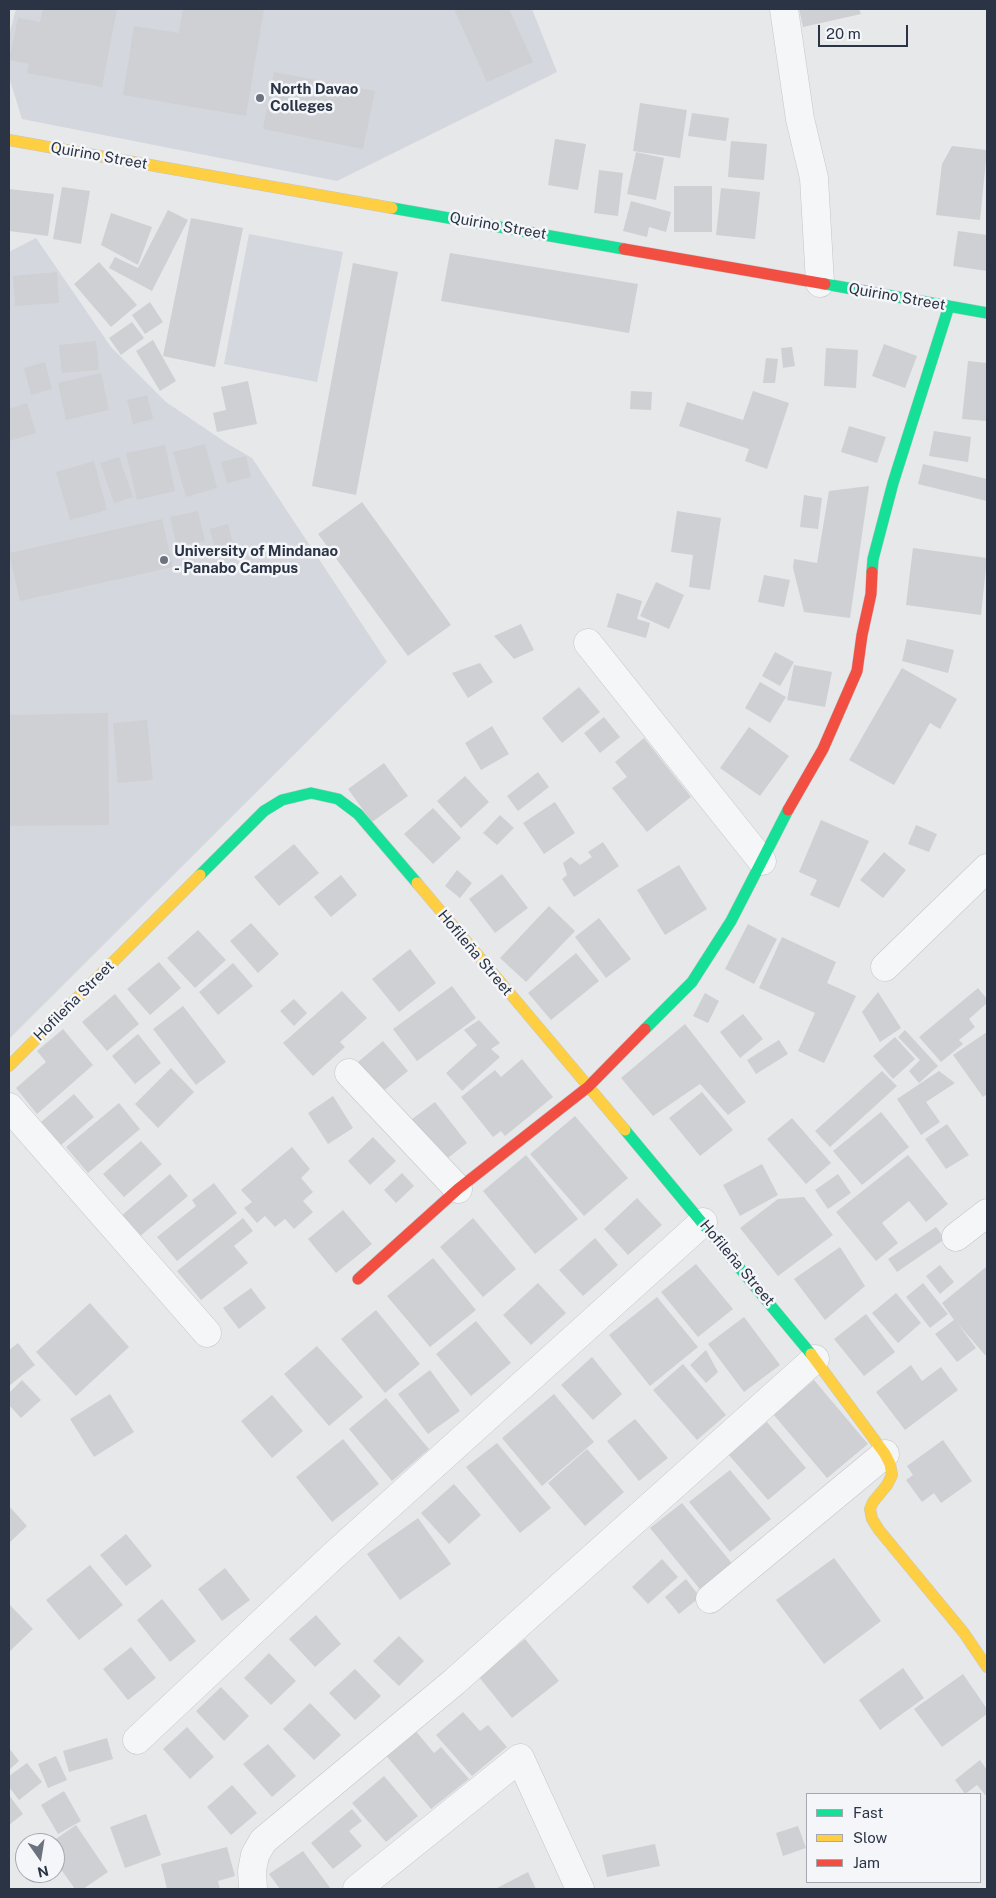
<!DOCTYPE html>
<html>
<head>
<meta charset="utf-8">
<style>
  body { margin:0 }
  #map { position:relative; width:996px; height:1898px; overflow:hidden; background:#e6e8ea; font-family:"Public Sans",sans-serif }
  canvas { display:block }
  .frame { position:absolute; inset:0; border:10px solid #2b3445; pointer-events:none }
  .legend { position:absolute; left:806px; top:1793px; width:175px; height:90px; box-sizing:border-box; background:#f4f6f9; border:1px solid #a4a8b1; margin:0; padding:6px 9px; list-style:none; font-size:15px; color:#2b3445 }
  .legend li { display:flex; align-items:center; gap:10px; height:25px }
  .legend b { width:25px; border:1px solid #a4a8b1 }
  .north { position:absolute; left:15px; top:1833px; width:50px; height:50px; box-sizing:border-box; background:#f4f6f9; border:1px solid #a4a8b1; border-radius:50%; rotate:167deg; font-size:14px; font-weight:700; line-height:20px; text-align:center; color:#2b3445 }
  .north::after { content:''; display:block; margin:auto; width:18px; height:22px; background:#6c737f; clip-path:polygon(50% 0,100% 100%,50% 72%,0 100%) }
  .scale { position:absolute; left:818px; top:25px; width:90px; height:22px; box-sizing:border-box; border:2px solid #2b3445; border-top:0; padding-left:6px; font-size:15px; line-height:18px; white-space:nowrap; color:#2b3445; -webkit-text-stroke:4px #f4f6f9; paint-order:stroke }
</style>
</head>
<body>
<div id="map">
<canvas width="996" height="1898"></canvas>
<div class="frame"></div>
<ul class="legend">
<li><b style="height:6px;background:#16e098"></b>Fast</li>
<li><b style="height:6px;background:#ffcf43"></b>Slow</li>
<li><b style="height:6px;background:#f24e42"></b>Jam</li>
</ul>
<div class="north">N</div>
<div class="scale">20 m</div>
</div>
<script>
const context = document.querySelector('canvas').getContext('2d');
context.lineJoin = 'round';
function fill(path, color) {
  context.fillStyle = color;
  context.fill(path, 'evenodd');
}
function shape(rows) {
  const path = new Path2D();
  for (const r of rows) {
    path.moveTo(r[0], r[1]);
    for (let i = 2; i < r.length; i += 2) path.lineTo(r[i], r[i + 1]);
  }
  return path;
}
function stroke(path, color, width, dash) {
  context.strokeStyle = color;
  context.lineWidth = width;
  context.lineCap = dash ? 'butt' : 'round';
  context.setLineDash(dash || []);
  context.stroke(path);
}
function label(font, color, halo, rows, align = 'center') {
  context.font = font + ' "Public Sans",sans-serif';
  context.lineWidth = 5;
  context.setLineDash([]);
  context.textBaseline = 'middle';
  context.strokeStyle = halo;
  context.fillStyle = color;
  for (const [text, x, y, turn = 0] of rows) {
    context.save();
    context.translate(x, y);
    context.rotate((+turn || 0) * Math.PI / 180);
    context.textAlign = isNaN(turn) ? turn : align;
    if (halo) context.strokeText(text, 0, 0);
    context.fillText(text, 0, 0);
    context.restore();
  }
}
fill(shape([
  [16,9,532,9,557,72,337,181,22,119,9,77,9,36],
  [249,234,343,252,317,382,224,364],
  [36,238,111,347,166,402,228,444,252,458,387,662,9,1039,9,252]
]), '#d4d7dd');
fill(shape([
  [43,9,117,9,102,87,27,73,29,64,9,60,18,18,40,22],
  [183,9,264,9,246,116,123,95,134,26,179,33],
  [454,9,509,9,533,62,487,82],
  [799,9,859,9,861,14,803,27],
  [274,72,375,91,363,149,263,129],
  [640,103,687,110,680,158,633,151],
  [692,113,729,118,726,141,688,136],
  [555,139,586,144,578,190,548,185],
  [731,141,767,144,764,180,728,177],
  [952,146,987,150,980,220,936,215,942,164],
  [636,152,664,158,656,200,627,194],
  [599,170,623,173,618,216,594,213],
  [674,186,712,186,712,232,674,232],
  [62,187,90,191,81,244,53,239],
  [721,188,760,192,755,239,716,235],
  [9,189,54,194,48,236,9,231],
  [631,201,671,212,666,232,649,227,647,237,623,231],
  [168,210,188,220,152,291,109,268,115,257,138,268],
  [111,213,152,227,138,265,101,245],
  [191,218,243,228,215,367,163,356],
  [958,231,987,235,987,271,953,266],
  [450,253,638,284,629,333,441,301],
  [99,262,137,305,111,327,74,284],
  [353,263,398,272,356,495,312,486],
  [57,272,59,303,15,306,13,276],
  [150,302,163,322,145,334,132,315],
  [132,322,144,338,121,355,109,338],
  [153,340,176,381,160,391,136,351],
  [96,341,99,370,62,373,59,345],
  [884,344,917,356,905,388,872,376],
  [792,347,795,366,783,368,781,348],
  [826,348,858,350,856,388,824,386],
  [766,358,778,359,775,383,763,383],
  [968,361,987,363,987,421,962,419],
  [45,362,52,389,31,395,24,368],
  [101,373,109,410,66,420,58,383],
  [248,381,257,424,217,432,213,413,226,410,221,387],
  [631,391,652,392,651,410,630,409],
  [753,391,789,403,767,469,745,461,749,449,679,426,687,402,743,420],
  [147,395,153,419,133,424,127,400],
  [27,403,36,433,9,441,9,409],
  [849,426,886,437,877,463,841,452],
  [934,431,971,437,968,462,929,456],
  [205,444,217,488,186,497,173,452],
  [165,445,175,491,137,500,126,453],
  [246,456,251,477,227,483,221,462],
  [119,457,133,497,114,503,100,463],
  [94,461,107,510,70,520,56,472],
  [923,464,987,479,987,501,918,484],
  [869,486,850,618,804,612,793,568,794,559,817,563,829,491],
  [804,495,822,498,818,529,800,527],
  [362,502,451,625,408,656,318,534],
  [198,511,205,541,177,547,170,517],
  [677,511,721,518,710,590,689,587,693,555,671,552],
  [162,519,173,567,20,601,9,553],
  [228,524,233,543,215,548,210,529],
  [913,548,987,558,981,615,906,605],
  [764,575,790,580,784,607,758,602],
  [656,582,684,595,669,629,640,616],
  [617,593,642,601,637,619,650,623,646,638,607,627],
  [521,624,534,650,514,659,494,636],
  [907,639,954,650,948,673,902,661],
  [775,652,794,662,780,686,762,676],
  [480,663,493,682,468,698,452,673],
  [794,665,832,672,825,707,787,700],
  [902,668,957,699,940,729,930,723,894,785,849,760],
  [760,682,786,697,770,723,745,708],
  [579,687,600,712,562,743,542,718],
  [108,713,109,825,9,826,9,715],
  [604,717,620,737,600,753,584,733],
  [147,720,153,780,118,783,113,723],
  [492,726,509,754,481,770,465,743],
  [749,727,789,756,760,796,720,768],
  [644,738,691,797,647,832,612,788,627,777,615,762],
  [384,763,408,796,372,822,348,789],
  [538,772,549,787,518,811,507,796],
  [465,776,489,802,461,828,437,801],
  [555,802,575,833,544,854,523,823],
  [433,808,461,838,433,864,404,834],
  [500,815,514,828,497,845,483,833],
  [821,820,869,841,839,908,810,895,817,880,799,872],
  [916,825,937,834,929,852,908,844],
  [603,842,619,866,574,897,562,879,567,875,563,863,571,857,580,865,592,857,588,852],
  [294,844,319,873,279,906,254,877],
  [884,852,906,870,883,898,860,880],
  [679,865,707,909,665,935,637,890],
  [457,870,472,883,460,898,445,886],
  [502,874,528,908,495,933,469,899],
  [341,875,357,895,331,917,314,897],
  [549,906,575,931,526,982,500,958],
  [599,918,631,959,606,978,575,937],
  [251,923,279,954,258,973,230,941],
  [748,924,777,939,754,984,725,969],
  [198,930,226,960,195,988,167,958],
  [782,937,836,962,827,983,856,996,824,1063,798,1051,815,1013,759,988],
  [410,949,436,983,399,1012,372,979],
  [576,953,599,981,551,1020,528,993],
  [159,962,181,988,150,1015,127,989],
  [233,963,253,986,218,1015,199,992],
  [452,986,476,1018,417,1061,393,1029],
  [978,988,987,999,987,1003,969,1019,975,1027,959,1040,963,1044,941,1062,919,1037],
  [342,991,367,1018,340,1042,345,1047,313,1076,283,1043],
  [878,992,901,1028,880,1042,862,1012],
  [705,993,719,1001,708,1023,693,1016],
  [115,994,139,1024,107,1051,82,1022],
  [294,999,307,1013,294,1026,280,1011],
  [183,1006,226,1062,196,1085,153,1029],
  [743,1014,763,1039,740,1058,720,1032],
  [479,1020,500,1043,491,1049,500,1057,462,1091,446,1073,477,1045,464,1030],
  [685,1024,746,1102,728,1115,700,1084,653,1116,621,1078],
  [63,1029,93,1065,37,1114,16,1088,46,1062,37,1051],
  [905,1030,938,1066,919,1083,909,1071,920,1060,898,1037],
  [987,1032,987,1094,983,1097,953,1055],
  [138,1034,161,1063,135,1084,112,1056],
  [895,1037,915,1059,893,1079,873,1056],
  [779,1040,788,1054,756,1074,747,1060],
  [383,1041,408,1071,376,1097,352,1067],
  [522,1059,553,1097,505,1136,501,1131,493,1137,461,1097,495,1070,501,1077],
  [171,1068,194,1092,158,1128,135,1104],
  [882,1071,897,1086,830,1147,815,1131],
  [939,1071,955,1083,926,1102,940,1122,921,1135,897,1099],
  [702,1092,733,1130,700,1156,669,1118],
  [74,1094,94,1117,61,1145,41,1122],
  [333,1096,353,1128,328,1144,308,1113],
  [435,1102,467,1143,440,1164,408,1122],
  [119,1103,140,1129,88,1173,66,1147],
  [881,1112,909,1147,862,1185,833,1151],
  [575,1116,628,1178,584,1216,530,1154],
  [792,1118,831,1163,806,1184,767,1139],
  [947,1124,969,1155,946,1169,925,1139],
  [373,1137,396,1161,370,1185,348,1161],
  [141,1141,162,1164,124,1197,103,1174],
  [292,1147,310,1169,301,1178,313,1192,303,1201,313,1212,294,1229,285,1219,275,1227,265,1216,257,1223,244,1208,252,1202,241,1190],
  [526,1155,578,1219,535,1254,483,1191],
  [908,1155,948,1204,926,1222,909,1201,882,1223,898,1243,876,1261,836,1212],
  [762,1164,778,1195,740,1216,723,1185],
  [402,1173,414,1186,396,1203,384,1190],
  [170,1174,188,1196,139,1237,121,1216],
  [838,1174,851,1193,828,1209,815,1190],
  [214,1183,237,1213,177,1261,157,1237,196,1206,192,1200],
  [804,1197,833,1235,778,1276,740,1228,778,1199],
  [637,1198,662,1225,628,1255,604,1229],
  [343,1210,372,1244,336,1273,308,1239],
  [243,1218,253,1231,234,1246,248,1263,201,1300,177,1271],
  [473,1218,516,1269,483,1297,440,1247],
  [936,1227,945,1239,897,1272,888,1259],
  [595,1238,618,1265,583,1296,559,1270],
  [840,1247,865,1286,825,1320,794,1279],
  [433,1258,476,1310,430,1347,387,1296],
  [696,1264,733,1309,698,1337,661,1292],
  [940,1265,954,1282,940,1294,926,1276],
  [986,1267,987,1268,987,1354,985,1355,958,1324,976,1348,957,1362,935,1334,954,1320,942,1303],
  [538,1283,566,1313,531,1345,503,1315],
  [923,1283,948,1314,930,1328,906,1297],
  [251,1288,266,1308,239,1329,223,1308],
  [896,1293,921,1323,898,1343,872,1313],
  [657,1297,698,1347,650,1386,609,1335],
  [90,1303,129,1347,76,1396,36,1352],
  [376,1310,420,1364,385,1393,341,1339],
  [866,1314,895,1352,864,1376,834,1339],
  [744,1317,780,1365,744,1392,708,1344],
  [476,1321,511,1363,471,1396,436,1354],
  [18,1343,35,1365,9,1386,9,1350],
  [317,1346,363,1397,329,1426,284,1374],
  [706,1350,718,1372,706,1383,690,1365],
  [592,1357,622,1394,593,1420,561,1385],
  [683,1364,726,1415,697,1440,653,1390],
  [911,1365,922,1381,941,1367,958,1390,905,1430,876,1392],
  [430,1370,460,1411,428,1434,398,1394],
  [22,1380,41,1400,21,1418,9,1405,9,1393],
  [814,1380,868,1444,827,1478,773,1414],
  [110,1394,134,1432,94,1457,70,1419],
  [554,1394,594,1442,542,1486,502,1438],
  [272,1395,303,1431,272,1458,241,1421],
  [386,1398,429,1449,392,1481,349,1429],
  [635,1419,668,1458,639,1481,607,1441],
  [767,1422,806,1468,768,1500,728,1454],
  [343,1439,379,1484,332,1522,296,1477],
  [943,1440,972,1481,941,1503,934,1493,922,1502,906,1480,913,1475,907,1466],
  [497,1443,551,1508,520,1533,466,1467],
  [587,1449,624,1492,585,1526,548,1483],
  [730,1470,771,1519,730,1552,689,1502],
  [454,1484,481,1515,449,1544,421,1513],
  [682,1503,735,1567,703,1593,650,1528],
  [9,1506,27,1526,9,1543],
  [418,1518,451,1564,400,1600,367,1554],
  [126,1534,152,1566,126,1586,100,1555],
  [834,1558,881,1621,824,1664,776,1600],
  [662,1559,678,1577,648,1604,632,1587],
  [90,1565,123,1605,79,1640,46,1600],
  [225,1568,250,1600,222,1621,198,1589],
  [686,1579,700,1597,679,1614,665,1597],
  [162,1599,196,1641,170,1662,137,1620],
  [9,1604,33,1629,9,1652],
  [316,1615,341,1644,315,1667,289,1639],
  [399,1636,424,1661,399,1686,373,1661],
  [525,1639,559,1681,512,1718,479,1677],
  [131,1647,156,1678,128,1700,103,1669],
  [269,1653,296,1681,271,1705,244,1678],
  [903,1668,924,1698,880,1730,859,1700],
  [355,1669,381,1696,355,1720,329,1693],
  [963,1674,987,1709,987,1714,942,1747,914,1709],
  [221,1687,249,1716,224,1741,196,1711],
  [310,1703,341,1735,314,1760,283,1729],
  [463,1712,480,1731,488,1725,507,1747,472,1776,436,1735],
  [187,1727,214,1757,190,1779,163,1749],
  [414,1729,434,1753,441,1747,469,1779,431,1809,384,1753],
  [107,1738,113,1759,69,1772,63,1751],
  [268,1744,296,1776,272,1797,243,1764],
  [9,1748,19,1761,9,1770],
  [56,1756,67,1780,48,1788,38,1764],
  [980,1760,987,1770,987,1793,985,1795,977,1785,965,1794,955,1780],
  [27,1763,42,1782,19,1800,9,1787,9,1776],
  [384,1776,418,1816,386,1842,352,1803],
  [232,1785,257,1813,231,1835,207,1807],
  [64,1791,81,1821,58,1834,41,1805],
  [9,1795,23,1814,9,1825],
  [352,1809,362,1821,349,1831,362,1846,333,1869,311,1843],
  [146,1814,161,1855,125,1868,110,1827],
  [76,1825,108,1872,83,1889,75,1889,55,1861,55,1843,50,1843],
  [798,1826,806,1848,783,1856,776,1833],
  [655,1844,660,1866,607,1877,602,1855],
  [227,1847,235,1876,218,1881,220,1889,167,1889,161,1864],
  [303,1851,331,1889,280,1889,269,1874],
  [528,1872,536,1889,495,1889]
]), '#ced0d3');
const street = shape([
  [784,9,800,119,814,178,820,283],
  [588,643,762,861],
  [885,967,987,868],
  [349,1073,458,1189],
  [9,1107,207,1333],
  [956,1237,987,1213],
  [710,1599,885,1454],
  [137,1740,333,1556,703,1222],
  [253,1889,252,1871,255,1855,263,1841,454,1682,815,1359],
  [357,1889,520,1758,580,1889]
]);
const fast = shape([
  [392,208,624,249],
  [825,284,987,313],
  [872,572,873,559,893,483,949,306],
  [200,875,264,811,282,800,311,793,338,799,358,814,417,883],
  [645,1029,692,982,731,921,788,810],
  [625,1130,811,1354]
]);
const slow = shape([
  [9,140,392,208],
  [417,883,625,1130],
  [9,1066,200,875],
  [811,1354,885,1454,890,1464,892,1475,887,1485,873,1502,870,1509,872,1519,879,1530,964,1633,987,1667]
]);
const jam = shape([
  [624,249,825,284],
  [788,810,823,749,857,671,862,635,871,594,872,572],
  [358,1279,458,1189,588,1087,645,1029]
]);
stroke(street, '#c4c6c8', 29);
stroke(fast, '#c4c6c8', 12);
stroke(slow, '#c4c6c8', 12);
stroke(jam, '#c4c6c8', 12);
stroke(street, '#f5f6f7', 28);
stroke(fast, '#16e098', 11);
stroke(slow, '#ffcf43', 11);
stroke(jam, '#f24e42', 11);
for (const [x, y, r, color] of [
  [260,98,5,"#6c737f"],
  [164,560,5,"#6c737f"]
]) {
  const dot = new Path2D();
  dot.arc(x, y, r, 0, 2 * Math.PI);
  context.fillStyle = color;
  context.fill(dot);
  stroke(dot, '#f4f6f9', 2);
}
label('bold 15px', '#2b3445', '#f4f6f9', [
  ["North Davao",270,89],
  ["Colleges",270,106],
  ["University of Mindanao",174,551],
  ["- Panabo Campus",174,568]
], 'left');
label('15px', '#2b3445', '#f4f6f9', [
  ["Quirino Street",99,156,10],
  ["Quirino Street",498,226,10],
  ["Quirino Street",897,297,10],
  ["Hofileña Street",475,953,50],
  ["Hofileña Street",74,1001,-45],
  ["Hofileña Street",737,1263,50]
]);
</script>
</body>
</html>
